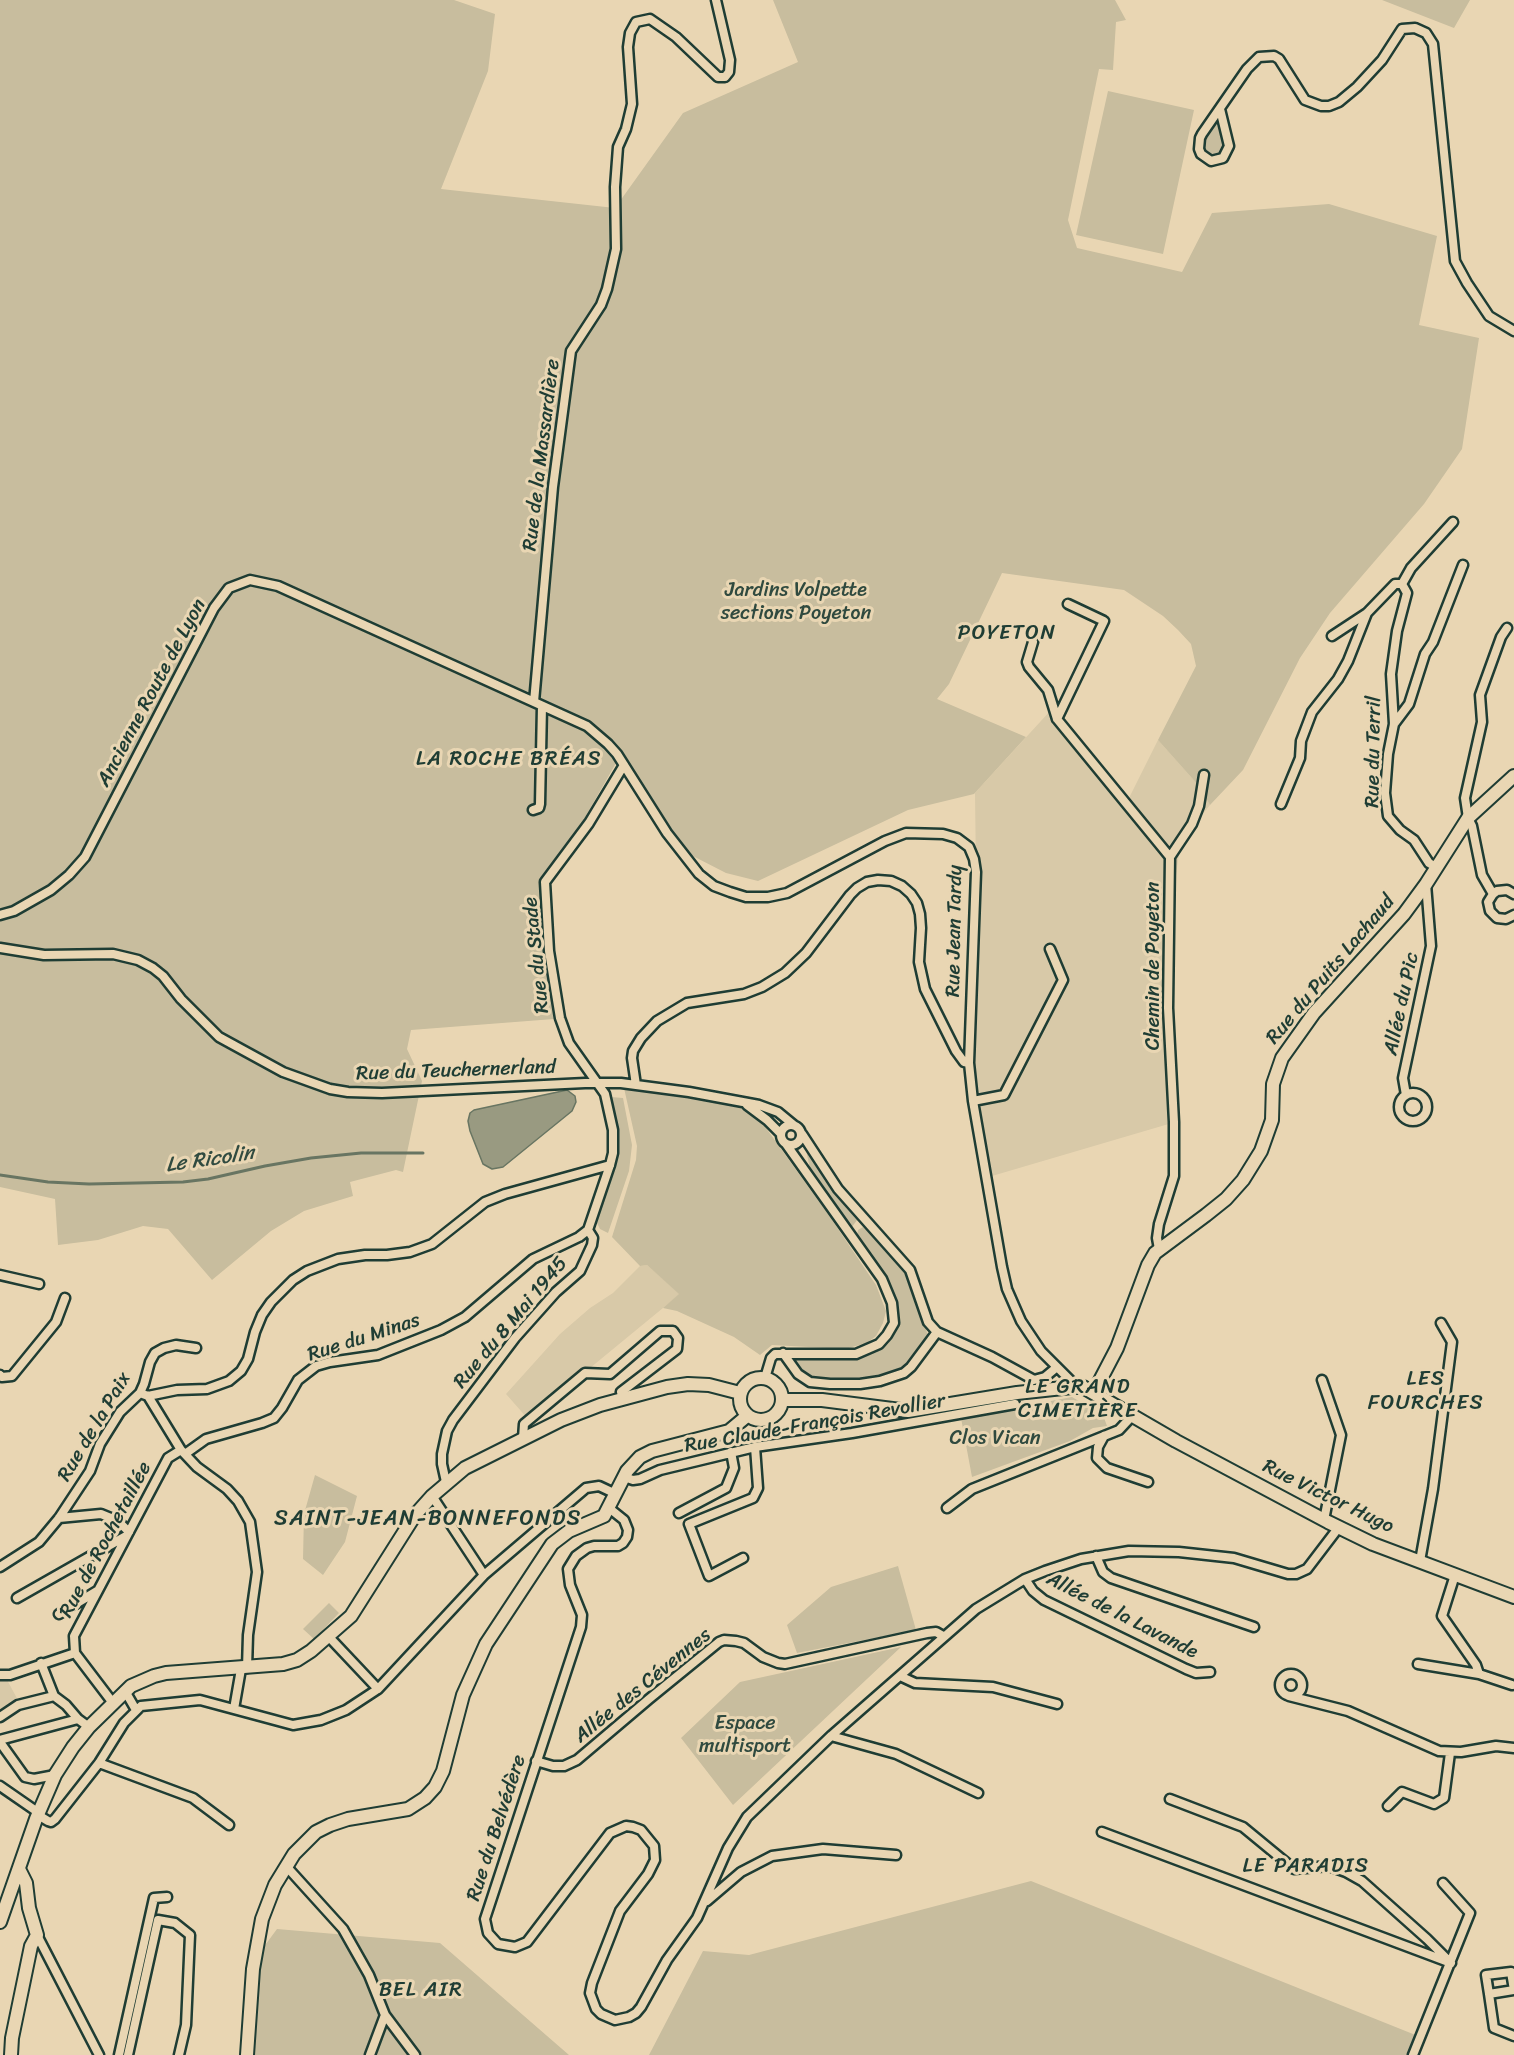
<!DOCTYPE html>
<html>
<head>
<meta charset="utf-8">
<style>
  body { margin:0 }
  canvas { display:block; background:#e9d6b3 }
</style>
</head>
<body>
<canvas width="1514" height="2055"></canvas>
<script>
const context = document.querySelector('canvas').getContext('2d');
context.lineJoin = 'round';
function fill(path, color) {
  context.fillStyle = color;
  context.fill(path, 'evenodd');
}
function shape(rows) {
  const path = new Path2D();
  for (const r of rows) {
    if (r.length === 3) {
      path.moveTo(r[0] + r[2], r[1]);
      path.arc(r[0], r[1], r[2], 0, 2 * Math.PI);
      continue;
    }
    path.moveTo(r[0], r[1]);
    for (let i = 2; i < r.length; i += 2) path.lineTo(r[i], r[i + 1]);
  }
  return path;
}
function stroke(path, color, width, dash) {
  context.strokeStyle = color;
  context.lineWidth = width;
  context.lineCap = dash ? 'butt' : 'round';
  context.setLineDash(dash || []);
  context.stroke(path);
}
function label(font, color, halo, rows, align = 'center') {
  context.font = font + ' Sriracha,sans-serif';
  context.lineWidth = 6;
  context.setLineDash([]);
  context.textBaseline = 'middle';
  context.strokeStyle = halo;
  context.fillStyle = color;
  for (const [text, x, y, turn = 0] of rows) {
    context.save();
    context.translate(x, y);
    context.rotate((+turn || 0) * Math.PI / 180);
    context.textAlign = isNaN(turn) ? turn : align;
    if (halo) context.strokeText(text, 0, 0);
    context.fillText(text, 0, 0);
    context.restore();
  }
}
fill(shape([
  [1051,710,1128,800,1158,740,1199,786,1210,805,1198,820,1179,854,1175,882,1172,1123,992,1176,971,1086,976,872,975,793],
  [647,1265,680,1294,528,1419,506,1394,560,1334,590,1308,613,1293,640,1266],
  [0,1678,6,1678,19,1702,0,1713]
]), '#d8c9a8');
fill(shape([
  [0,0,454,0,495,14,488,71,441,189,615,208,683,113,798,62,773,0,1115,0,1126,20,1116,22,1113,70,1099,69,1068,220,1077,248,1182,272,1212,213,1329,204,1437,236,1419,325,1479,338,1462,449,1424,504,1330,613,1300,658,1243,770,1210,805,1199,786,1158,740,1196,666,1191,644,1178,630,1163,616,1124,590,1002,573,949,684,937,699,1026,737,974,794,908,810,758,881,726,873,687,853,620,756,580,826,542,880,554,1019,411,1030,407,1049,422,1081,403,1172,396,1170,350,1182,353,1196,304,1211,271,1231,212,1280,168,1229,143,1226,98,1240,58,1245,55,1199,0,1187],
  [1382,0,1470,0,1454,28],
  [1108,91,1194,110,1163,254,1076,235],
  [1217,119,1226,143,1224,153,1217,157,1209,157,1202,148,1203,141],
  [624,1088,738,1106,761,1121,830,1217,876,1285,886,1311,883,1323,876,1336,867,1343,845,1349,772,1345,760,1355,734,1337,677,1311,663,1308,679,1294,647,1265,640,1266,612,1237,636,1160,637,1146],
  [611,1097,623,1098,632,1145,629,1171,608,1233,600,1229,597,1223,600,1207,615,1164,617,1151,616,1121],
  [805,1145,842,1201,858,1219,851,1228,810,1169],
  [863,1227,888,1249,905,1270,914,1291,929,1339,909,1366,896,1374,858,1382,811,1379,795,1364,794,1358,836,1360,861,1357,888,1344,897,1330,899,1322,894,1298,883,1275,857,1235,858,1230],
  [1072,1397,1103,1415,1107,1426,1093,1428,1070,1441,972,1477,961,1418],
  [315,1475,357,1496,345,1542,323,1575,303,1559,304,1514],
  [898,1566,916,1630,797,1653,787,1625,831,1587],
  [329,1603,339,1613,314,1639,303,1629],
  [901,1647,733,1805,681,1738,740,1682],
  [1031,1881,1418,2036,1410,2055,649,2055,703,1951,749,1955],
  [277,1929,440,1943,569,2055,242,2055,242,2028,260,1952]
]), '#c8bd9e');
const water = shape([
  [567,1090,575,1096,576,1102,572,1111,503,1167,492,1169,483,1164,470,1131,468,1121,470,1113,474,1110,567,1090]
]);
fill(water, '#999a81');
stroke(water, '#687562', 1.5);
stroke(shape([
  [0,1175,48,1182,89,1184,183,1182,208,1179,265,1166,311,1158,361,1153,423,1153]
]), '#687562', 3);
const street = shape([
  [1220,109,1229,146,1223,158,1211,161,1201,154,1199,149,1200,138,1202,134,1247,69,1259,57,1274,56,1279,59,1305,100,1321,106,1329,106,1339,102,1357,87,1382,60,1402,29,1415,28,1426,33,1433,44,1455,261,1467,283,1489,316,1514,331],
  [1402,584,1407,593,1397,631,1391,674,1394,724,1388,754,1385,793,1388,816,1400,830,1414,840,1429,863,1436,867],
  [1402,584,1411,568,1453,522],
  [1332,636,1367,613,1395,584,1402,584],
  [1033,642,1027,662,1029,667,1048,690,1057,719,1170,857,1168,1008,1174,1122,1174,1176,1159,1224,1157,1238,1159,1249],
  [534,702,553,487,571,351,601,305,607,289,616,249,615,187,618,147,626,129,632,104,628,47,630,33,636,22,650,19,676,37,718,77,725,77,729,72,730,60,716,0],
  [1057,719,1104,621,1068,604],
  [1394,724,1409,704,1425,654,1433,642,1463,565],
  [1281,804,1300,758,1301,741,1312,712,1338,679,1348,661,1367,613],
  [533,810,539,808,540,804,542,706],
  [1170,857,1192,824,1199,806,1204,775],
  [1493,894,1482,875,1472,826,1468,818,1465,798,1482,722,1480,695,1501,637,1507,628],
  [1514,894,1507,890,1497,891,1493,894,1488,902,1490,911,1497,918,1506,919,1514,915],
  [0,915,14,911,51,890,69,875,85,857,214,608,229,588,250,580,278,586,587,726,608,744,617,754,667,833,699,874,714,886,730,892,746,897,768,897,787,893,885,841,906,833,943,834,957,838,969,847,974,859,976,872,969,1063,973,1101,1002,1267,1007,1289,1021,1321,1041,1351,1070,1380,1072,1387],
  [0,948,44,955,113,954,138,960,153,968,163,976,181,999,219,1037,283,1072,330,1089,348,1092,382,1093,585,1083,621,1083,689,1092,759,1105,778,1112,795,1126],
  [636,1085,632,1058,633,1051,641,1038,657,1021,687,1003,744,994,762,987,785,973,806,953,850,895,857,888,867,882,878,880,891,881,902,886,911,894,917,903,920,914,921,928,919,962,925,989,956,1051,964,1062,969,1063],
  [1413,1107,14],
  [1406,1095,1403,1078,1431,946,1426,884],
  [973,1101,1004,1095,1063,980,1050,949],
  [747,1105,767,1120,781,1134],
  [791,1135,10],
  [802,1134,838,1189,910,1270,928,1322,937,1332],
  [0,1275,39,1284],
  [783,1353,798,1374,810,1382,830,1384,860,1384,880,1381,904,1373,911,1367,937,1332,992,1357,1034,1380,1045,1377,1057,1367],
  [0,1375,2,1377,12,1376,56,1322,65,1298],
  [765,1378,771,1358,775,1354,856,1354,879,1344,887,1335,894,1323,892,1303,882,1279,786,1144],
  [1322,1380,1341,1435,1324,1520],
  [140,1393,148,1396,177,1390,207,1389,229,1381,241,1371,248,1359,255,1332,262,1315,271,1302,293,1280,307,1271,338,1259,365,1255,387,1255,410,1252,432,1244,485,1202,505,1194,610,1165],
  [148,1396,181,1450,197,1467,227,1489,238,1501,250,1522,257,1572,248,1635,247,1668],
  [1104,1436,1098,1447,1097,1458,1107,1468,1148,1482],
  [523,1438,524,1424,585,1373,610,1374,660,1331,673,1331,678,1338,677,1349,621,1392,623,1398],
  [185,1454,206,1439,262,1423,274,1418,282,1408,298,1380,316,1366,330,1362,378,1355,441,1330,465,1317,533,1259,579,1237,588,1230,610,1165,613,1153,613,1130,605,1094,569,1043,560,1018,549,951,545,882,589,823,624,765],
  [624,1477,633,1480,640,1479,660,1470,755,1447,852,1433,1015,1404],
  [446,1482,442,1464,442,1454,447,1431,453,1420,515,1338,556,1292,580,1271,592,1245,593,1238,588,1230],
  [432,1496,484,1575],
  [609,1508,624,1520,628,1530,627,1537,623,1543,618,1546,594,1546,587,1548,576,1556,568,1569,570,1585,582,1615,581,1627,485,1919,488,1933,498,1944,515,1947,527,1942,610,1833,626,1826,633,1827,641,1830,654,1846,655,1860,648,1874,620,1911,592,1983,590,1993,596,2009,601,2014,615,2020,629,2017,636,2013,641,2007,667,1960,697,1918,728,1848,747,1817,831,1736,976,1609,1025,1579,1045,1571,1081,1559,1129,1551,1179,1552,1234,1558,1288,1574,1296,1574,1307,1569,1339,1527],
  [947,1508,972,1489,1119,1430,1132,1416],
  [679,1513,726,1488,734,1468,731,1452],
  [59,1518,101,1514,118,1521,129,1532],
  [1096,1556,1103,1572,1111,1578,1254,1627],
  [743,1558,709,1576,689,1524,753,1498,758,1488,755,1447],
  [1420,1561,1433,1489,1452,1342,1441,1323],
  [0,1567,39,1542,59,1518,90,1471,100,1444,120,1412,140,1393,144,1384,150,1362,155,1353,164,1348,176,1345,196,1348],
  [1455,1575,1442,1616,1476,1665,1479,1674],
  [1025,1579,1033,1591,1044,1600,1186,1669,1196,1673,1210,1672],
  [17,1598,126,1536],
  [59,1614,97,1591],
  [329,1637,378,1689],
  [75,1653,74,1636,168,1458,181,1450],
  [41,1663,54,1696,66,1705,78,1719],
  [1418,1664,1479,1674,1512,1685],
  [1291,1685,11],
  [0,1675,10,1675,75,1653,113,1703],
  [900,1676,915,1683,993,1687,1057,1704],
  [125,1691,136,1710],
  [1289,1696,1348,1711,1439,1751,1461,1752,1496,1746,1514,1748],
  [234,1709,241,1669],
  [0,1717,18,1705,54,1696],
  [831,1736,896,1754,978,1793],
  [0,1740,78,1719,89,1727],
  [0,1742,25,1777,34,1779,55,1775],
  [536,1761,553,1766,564,1766,577,1760,649,1699,719,1642,724,1640,736,1641,744,1643,763,1657,778,1663,785,1664,927,1633,936,1632,943,1636],
  [99,1763,193,1798,229,1825],
  [0,1786,39,1813],
  [1170,1799,1243,1827,1294,1869,1329,1866,1346,1872,1362,1881,1427,1939,1448,1960],
  [1388,1806,1402,1792,1434,1804,1444,1798,1450,1753],
  [38,1815,48,1821,51,1822,55,1819,99,1763,124,1723,141,1706,200,1700,293,1725,321,1720,346,1710,378,1689,484,1575,586,1488,599,1486,616,1494],
  [1102,1832,1451,1963],
  [286,1866,343,1929,369,1975,385,2015,415,2055],
  [707,1901,741,1872,772,1856,823,1849,896,1855],
  [37,1935,99,2055],
  [1489,1994,1514,1990,1511,1972,1486,1975,1489,1994,1494,2028,1514,2036],
  [119,2055,154,1898,167,1897],
  [128,2055,158,1920,175,1923,190,1935,186,2025,179,2055],
  [370,2055,385,2015],
  [1413,2055,1470,1913,1443,1883]
]);
const secondary = shape([
  [761,1399,21],
  [1094,1392,1117,1348,1148,1265,1155,1253,1206,1215,1226,1199,1243,1180,1261,1151,1272,1120,1273,1084,1282,1058,1314,1013,1404,914,1426,884,1468,818,1514,776],
  [782,1400,822,1400,908,1411,1017,1393,1072,1387,1083,1387,1176,1441,1328,1522,1373,1544,1514,1597],
  [0,1922,36,1819,55,1775,73,1747,89,1727,131,1686,154,1676,166,1673,283,1664,297,1660,311,1651,351,1616,415,1515,432,1496,465,1468,561,1420,600,1405,667,1387,688,1384,709,1385,740,1393],
  [11,2055,12,2038,31,1946,37,1935,29,1908,26,1883,19,1869],
  [247,2055,253,1969,262,1919,275,1885,294,1854,316,1832,330,1825,348,1819,408,1809,425,1798,435,1787,443,1771,463,1695,486,1644,552,1544,569,1531,604,1516,627,1471,640,1457,652,1451,729,1431,747,1416]
]);
stroke(street, '#1f3d34', 13);
stroke(secondary, '#1f3d34', 16);
stroke(street, '#e9d6b3', 8);
stroke(secondary, '#e9d6b3', 12);
label('20px', '#1f3d34', '#e9d6b3', [
  ["Rue de la Massardière",542,455,-83],
  ["Ancienne Route de Lyon",152,693,-62],
  ["Rue du Terril",1374,752,-89],
  ["Rue Jean Tardy",955,931,-89],
  ["Rue du Stade",537,955,-96],
  ["Chemin de Poyeton",1154,966,-90],
  ["Rue du Puits Lachaud",1331,970,-50],
  ["Allée du Pic",1402,1004,-78],
  ["Rue du Teuchernerland",456,1071,-2],
  ["Rue du 8 Mai 1945",511,1323,-50],
  ["Rue du Minas",364,1338,-18],
  ["Rue Claude-François Revollier",815,1424,-10],
  ["Rue de la Paix",95,1427,-59],
  ["Rue Victor Hugo",1328,1497,26],
  ["Rue de Rochetaillée",106,1540,-62],
  ["Allée de la Lavande",1122,1616,27],
  ["Allée des Cévennes",643,1686,-39],
  ["Rue du Belvédère",497,1828,-72]
]);
label('20px', '#304a3f', '#e9d6b3', [
  ["Jardins Volpette",796,591],
  ["sections Poyeton",796,614],
  ["Clos Vican",995,1439],
  ["Espace",745,1724],
  ["multisport",745,1747]
]);
context.letterSpacing = '1.5px';
label('21px', '#1f3d34', '#e9d6b3', [
  ["POYETON",1007,634],
  ["LA ROCHE BRÉAS",509,760],
  ["LES",1426,1380],
  ["FOURCHES",1426,1404],
  ["LE GRAND",1078,1388],
  ["CIMETIÈRE",1078,1412],
  ["LE PARADIS",1306,1867],
  ["BEL AIR",421,1991]
]);
context.letterSpacing = '0px';
label('italic 21px', '#314b40', '#e9d6b3', [
  ["Le Ricolin",210,1160,-8]
]);
context.letterSpacing = '1.5px';
label('22px', '#1f3d34', '#e9d6b3', [
  ["SAINT-JEAN-BONNEFONDS",428,1519]
]);
context.letterSpacing = '0px';
</script>
</body>
</html>
